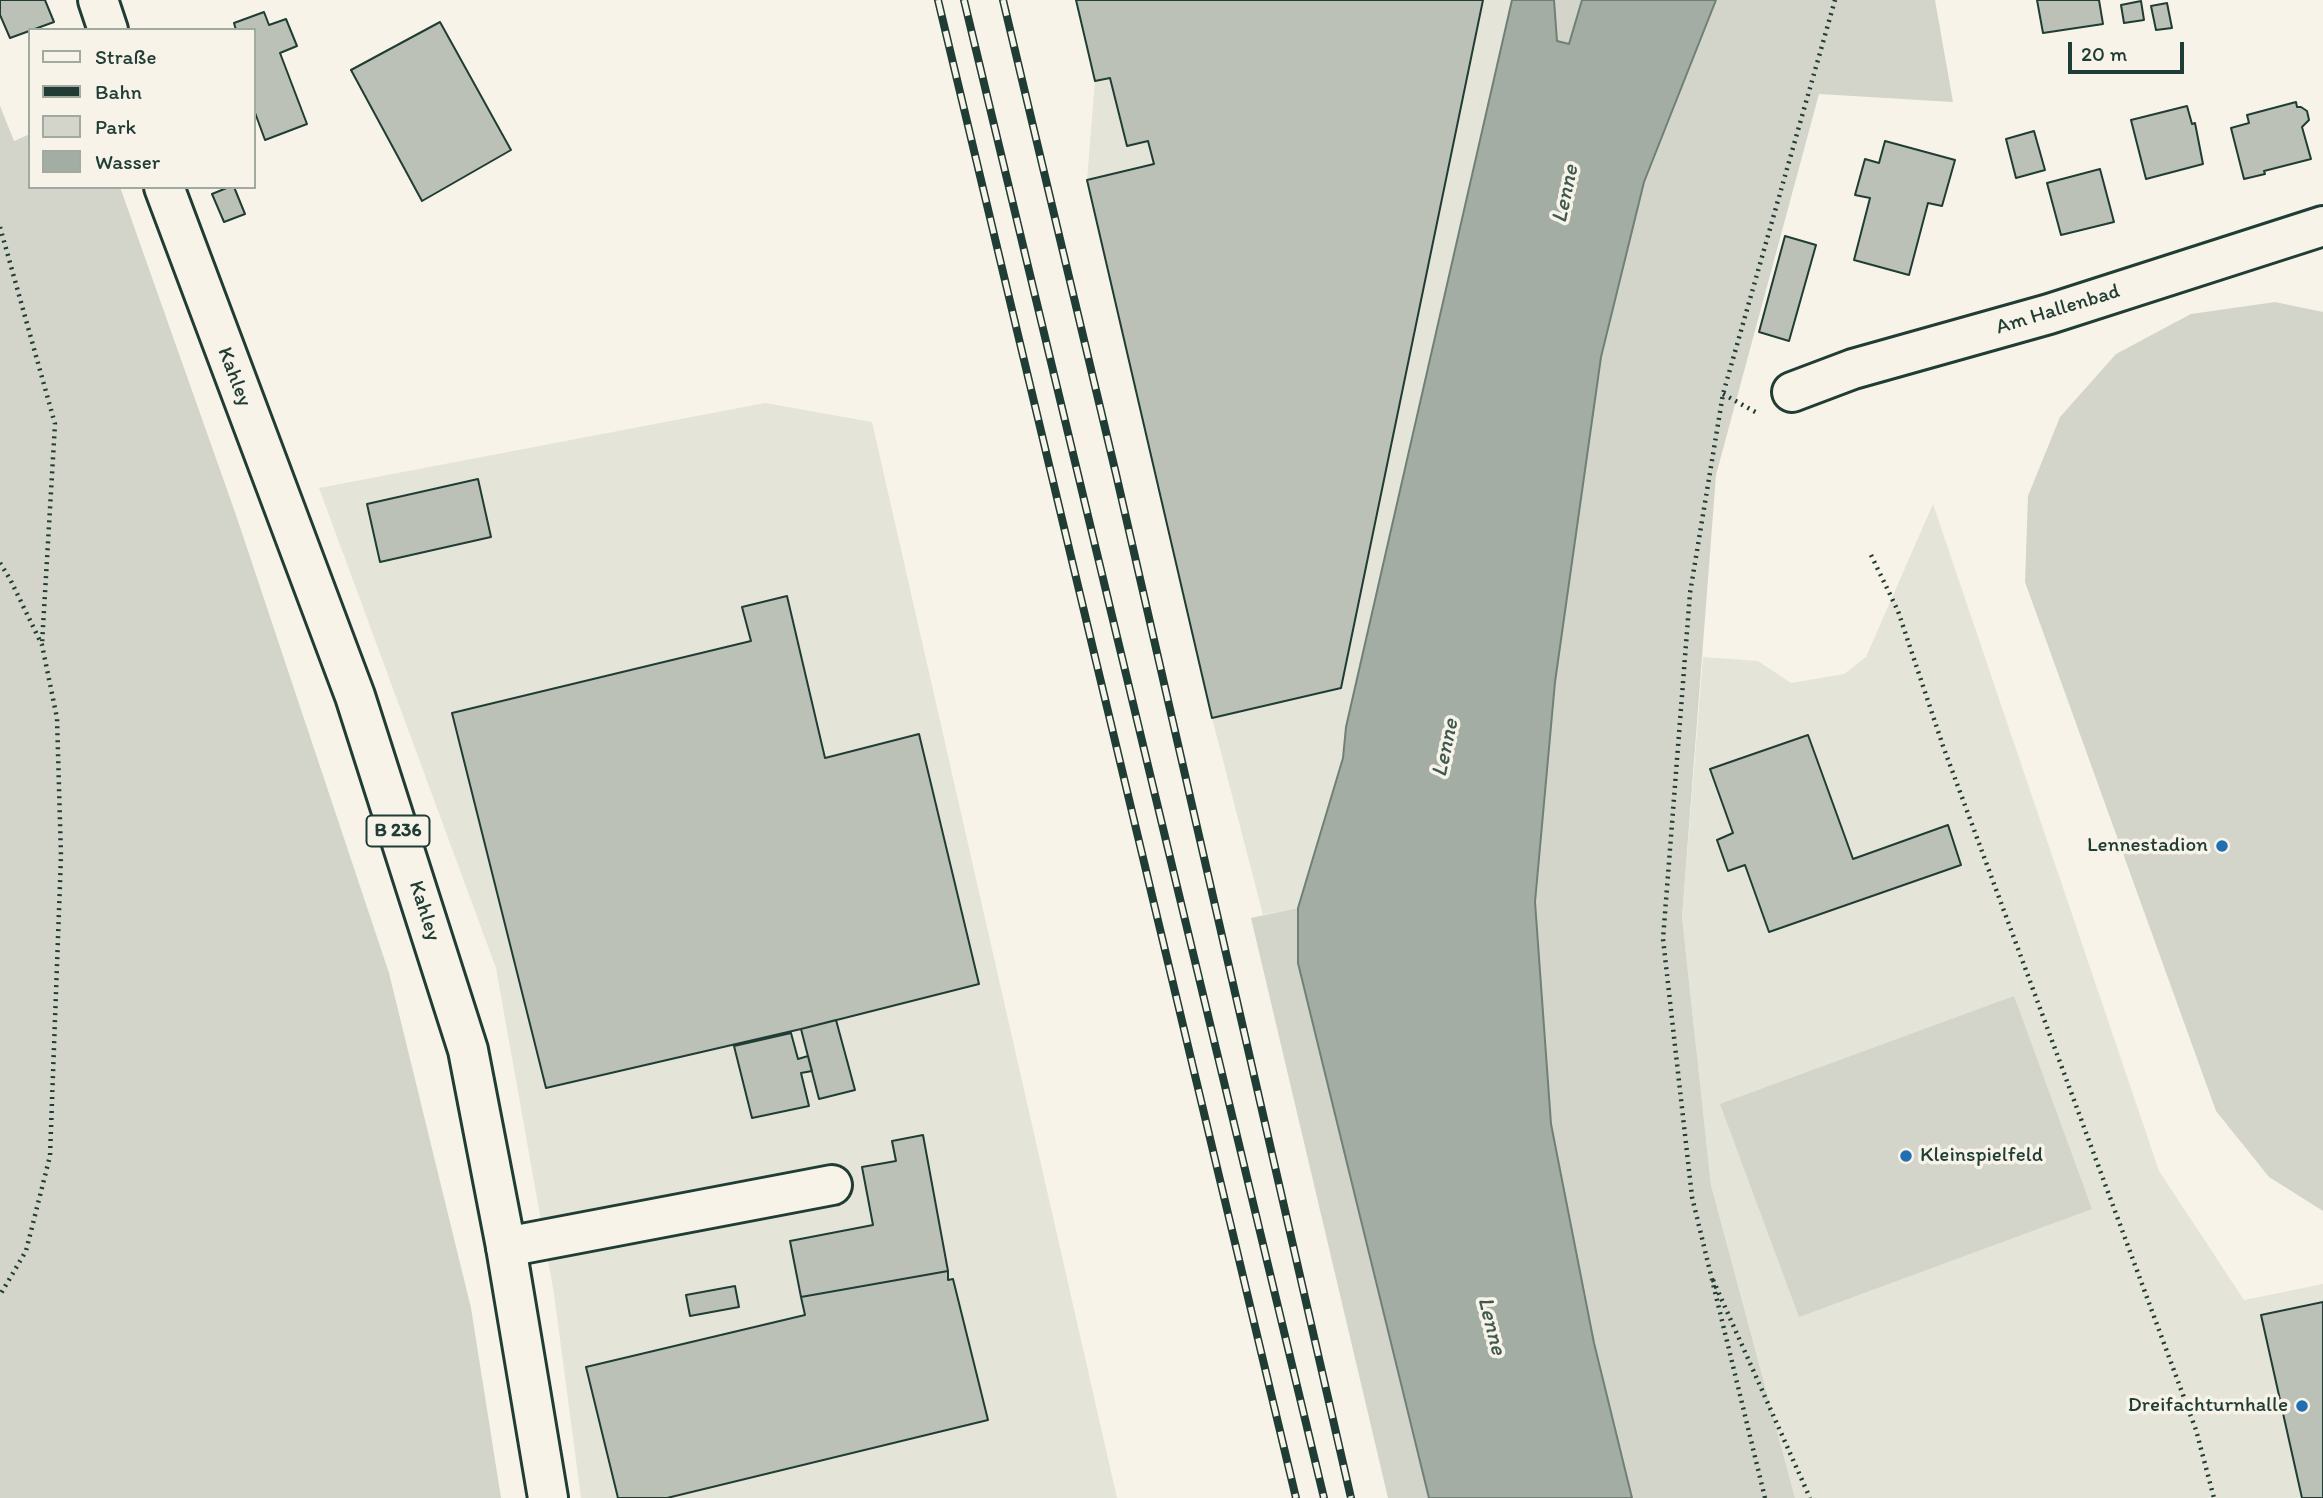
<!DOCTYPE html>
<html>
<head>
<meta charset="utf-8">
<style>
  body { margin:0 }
  #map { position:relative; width:2323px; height:1498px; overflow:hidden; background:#f7f3e8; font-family:Itim,sans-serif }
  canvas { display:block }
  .legend { position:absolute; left:28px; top:28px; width:228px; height:161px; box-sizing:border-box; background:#f7f3e8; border:2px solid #a1aaa0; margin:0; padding:9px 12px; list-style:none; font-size:21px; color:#1f3d34 }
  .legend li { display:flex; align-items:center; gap:14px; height:35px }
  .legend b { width:35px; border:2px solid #a1aaa0 }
  .scale { position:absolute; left:2068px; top:42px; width:116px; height:32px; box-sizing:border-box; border:4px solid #1f3d34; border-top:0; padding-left:9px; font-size:21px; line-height:24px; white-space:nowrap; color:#1f3d34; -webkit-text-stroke:5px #f7f3e8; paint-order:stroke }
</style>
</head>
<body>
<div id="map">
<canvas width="2323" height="1498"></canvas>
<ul class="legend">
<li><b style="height:9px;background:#f7f3e8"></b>Straße</li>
<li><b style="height:9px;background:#1f3d34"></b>Bahn</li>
<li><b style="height:19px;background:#d3d5ca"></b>Park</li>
<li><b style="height:19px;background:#a4ada3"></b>Wasser</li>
</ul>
<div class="scale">20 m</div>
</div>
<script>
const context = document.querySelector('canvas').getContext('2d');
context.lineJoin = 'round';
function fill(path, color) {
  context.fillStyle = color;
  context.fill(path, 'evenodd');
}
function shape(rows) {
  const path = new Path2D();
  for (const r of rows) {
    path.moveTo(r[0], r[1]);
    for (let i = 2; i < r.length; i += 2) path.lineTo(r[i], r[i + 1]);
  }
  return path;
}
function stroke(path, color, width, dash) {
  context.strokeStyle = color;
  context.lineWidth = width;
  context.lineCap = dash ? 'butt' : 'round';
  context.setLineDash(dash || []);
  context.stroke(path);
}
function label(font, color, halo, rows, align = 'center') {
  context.font = font + ' Itim,sans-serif';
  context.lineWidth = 7;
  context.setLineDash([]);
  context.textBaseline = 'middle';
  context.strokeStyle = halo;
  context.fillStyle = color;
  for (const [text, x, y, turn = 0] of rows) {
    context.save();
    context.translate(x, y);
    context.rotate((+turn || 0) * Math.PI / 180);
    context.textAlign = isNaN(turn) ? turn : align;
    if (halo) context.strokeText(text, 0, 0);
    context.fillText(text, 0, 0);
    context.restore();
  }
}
fill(shape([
  [1076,0,1512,0,1346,727,1343,758,1298,908,1263,915,1212,718,1087,180,1095,81],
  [765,403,872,422,1117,1498,581,1498,554,1294,496,968,319,488],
  [1933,504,2159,1171,2244,1300,2323,1284,2323,1498,1795,1498,1711,1185,1682,917,1703,657,1758,661,1791,683,1844,674,1866,657]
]), '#e5e4d9');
fill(shape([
  [1554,0,1582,0,1569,44,1557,41],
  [1716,0,1935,0,1953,102,1819,94,1716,475,1682,917,1711,1185,1795,1498,1632,1498,1594,1343,1551,1124,1535,902,1555,682,1601,357,1644,182],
  [0,106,14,141,30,134,30,187,120,187,236,515,389,973,471,1308,501,1498,0,1498],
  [2275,302,2323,312,2323,1211,2269,1177,2216,1111,2025,582,2028,496,2060,417,2116,354,2191,314],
  [1298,908,1298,963,1429,1498,1388,1498,1251,918],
  [2014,996,2092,1209,1799,1317,1720,1104]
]), '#d3d5ca');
const water = shape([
  [1512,0,1554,0,1557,41,1569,44,1582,0,1716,0,1644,182,1601,357,1555,682,1535,902,1551,1124,1594,1343,1632,1498,1429,1498,1298,963,1298,908,1343,758,1346,727,1512,0]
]);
fill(water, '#a4ada3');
stroke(water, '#6f8077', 2);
const building = shape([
  [0,0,45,0,54,22,10,38,0,15,0,0],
  [1076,0,1483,0,1341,688,1212,718,1087,180,1154,164,1148,141,1127,146,1110,78,1095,81,1076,0],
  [2037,0,2099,0,2103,24,2043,33,2037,0],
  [2141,1,2144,20,2124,23,2121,5,2141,1],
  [2167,3,2172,28,2156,30,2151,6,2167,3],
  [264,12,269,25,286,19,297,46,280,53,307,124,265,140,254,110,254,30,236,30,234,23,264,12],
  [440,22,511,150,422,201,351,70,440,22],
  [2296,102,2297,107,2301,107,2307,111,2309,120,2302,127,2311,159,2264,171,2265,174,2244,179,2231,128,2249,123,2247,115,2296,102],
  [2187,106,2192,124,2195,123,2203,164,2146,179,2131,120,2187,106],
  [2034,131,2045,170,2016,178,2006,139,2034,131],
  [1885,141,1955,160,1942,206,1928,203,1909,275,1854,260,1870,198,1855,195,1865,159,1879,163,1885,141],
  [2100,169,2114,222,2061,235,2047,183,2100,169],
  [229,187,234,187,245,214,224,222,212,194,229,187],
  [1785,236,1816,245,1789,341,1759,332,1785,236],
  [478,479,491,537,380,562,367,504,478,479],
  [787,596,825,758,919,734,979,984,801,1029,546,1088,452,713,751,641,742,607,787,596],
  [1808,735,1853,859,1948,825,1961,865,1769,932,1745,865,1728,871,1717,840,1733,833,1710,769,1808,735],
  [836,1020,855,1090,819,1099,801,1029,836,1020],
  [791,1033,798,1059,808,1056,812,1071,801,1073,809,1106,752,1118,734,1046,791,1033],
  [923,1135,948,1271,801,1297,790,1241,873,1225,862,1167,896,1161,892,1141,923,1135],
  [948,1271,948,1280,953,1279,988,1420,667,1498,618,1498,586,1367,805,1315,801,1297,948,1271],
  [735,1286,739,1307,690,1316,686,1295,735,1286],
  [2323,1302,2323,1498,2302,1498,2261,1315,2323,1302]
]);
fill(building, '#bbc1b6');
stroke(building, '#1f3d34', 2);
const minor = shape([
  [1792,392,1853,369,2049,314,2323,226],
  [506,1247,832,1185]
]);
const major = shape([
  [98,0,108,30],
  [164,187,355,696,468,1050,506,1247,548,1498]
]);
stroke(minor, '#1f3d34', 44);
stroke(major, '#1f3d34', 44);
stroke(shape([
  [0,227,55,424,42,644],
  [1723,394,1759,414],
  [1871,555,1898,611,1943,746,2196,1430,2214,1498],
  [0,563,10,579,42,645,57,718,61,856,50,1156,26,1251,0,1295],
  [1713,1280,1810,1498],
  [1765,1498,1692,1197,1663,939,1690,593,1723,394,1835,0]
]), '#1f3d34', 4.5, [2, 5]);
stroke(minor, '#f7f3e8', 38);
stroke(major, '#f7f3e8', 38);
const rail = shape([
  [938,0,1296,1498],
  [964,0,1324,1498],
  [1003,0,1116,474,1351,1498]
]);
stroke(rail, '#1f3d34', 8);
stroke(rail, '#f7f3e8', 5, [16]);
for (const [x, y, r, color] of [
  [2222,846,7,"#1f6fb2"],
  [1906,1156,7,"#1f6fb2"],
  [2302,1406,7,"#1f6fb2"]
]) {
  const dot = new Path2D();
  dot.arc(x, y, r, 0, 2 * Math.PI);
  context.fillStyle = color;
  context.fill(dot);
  stroke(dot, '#f7f3e8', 2.5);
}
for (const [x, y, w] of [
  [398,831,63]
]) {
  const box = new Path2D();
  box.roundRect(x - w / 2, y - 15.5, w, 31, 5);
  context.fillStyle = '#f7f3e8';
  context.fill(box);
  stroke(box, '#1f3d34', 2);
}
label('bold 19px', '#1f3d34', null, [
  ["B 236",398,831]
]);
label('21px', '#1f3d34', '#f7f3e8', [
  ["Am Hallenbad",2058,310,-17],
  ["Kahley",234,377,69],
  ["Kahley",424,911,72]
]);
label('21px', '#1f3d34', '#f7f3e8', [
  ["Lennestadion",2208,846],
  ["Kleinspielfeld",1920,1156,"left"],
  ["Dreifachturnhalle",2288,1406]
], 'right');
label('italic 23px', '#405950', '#f7f3e8', [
  ["Lenne",1566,194,-78],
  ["Lenne",1446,748,-78],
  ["Lenne",1491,1326,76]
]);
</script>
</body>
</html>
